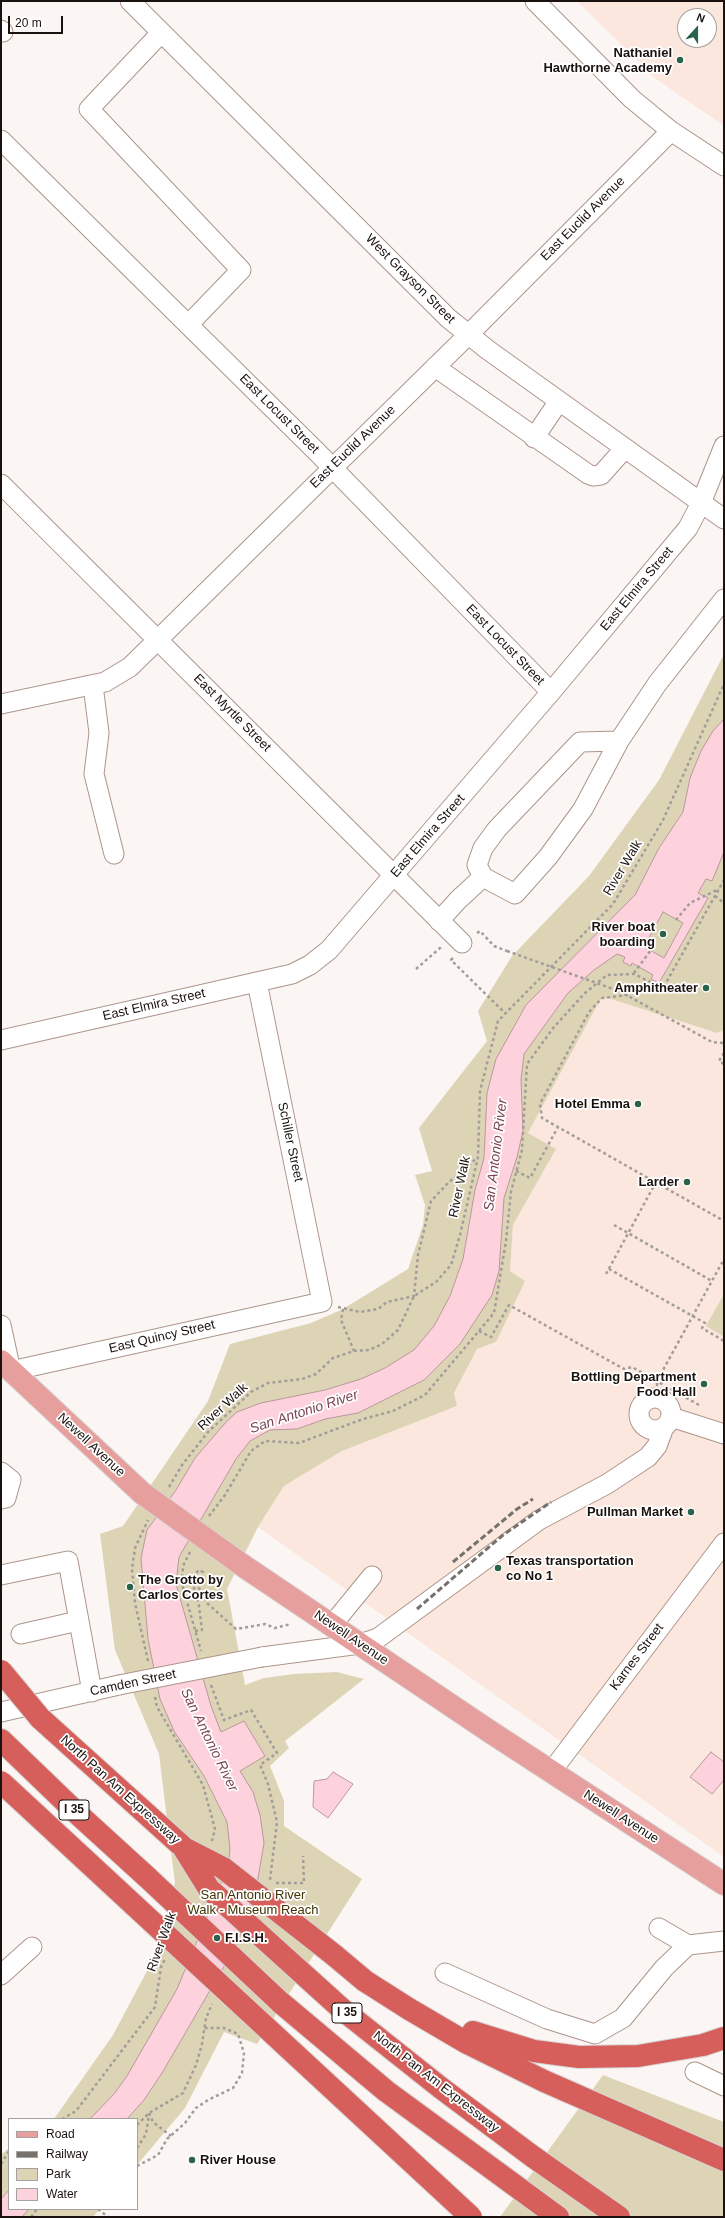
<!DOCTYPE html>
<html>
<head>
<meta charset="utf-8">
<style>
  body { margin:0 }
  #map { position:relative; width:725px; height:2218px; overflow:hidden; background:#fbf6f4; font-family:Arial,sans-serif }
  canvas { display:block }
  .frame { position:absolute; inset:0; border:2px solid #1a120e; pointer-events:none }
  .legend { position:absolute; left:8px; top:2118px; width:130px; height:92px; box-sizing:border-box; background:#fff; border:1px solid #a3a09f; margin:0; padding:5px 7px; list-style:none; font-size:12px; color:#1a120e }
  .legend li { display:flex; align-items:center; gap:8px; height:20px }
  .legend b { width:20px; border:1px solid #a3a09f }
  .north { position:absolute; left:677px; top:8px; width:40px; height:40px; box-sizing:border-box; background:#fff; border:1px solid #a3a09f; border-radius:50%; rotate:21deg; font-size:11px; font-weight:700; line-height:16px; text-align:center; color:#1a120e }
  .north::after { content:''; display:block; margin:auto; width:14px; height:18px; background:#2b624a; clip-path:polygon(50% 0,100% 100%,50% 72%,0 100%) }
  .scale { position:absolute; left:8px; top:16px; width:55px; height:18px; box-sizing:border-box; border:2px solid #1a120e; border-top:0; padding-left:5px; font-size:12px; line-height:14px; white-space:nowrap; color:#1a120e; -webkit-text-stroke:3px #fff; paint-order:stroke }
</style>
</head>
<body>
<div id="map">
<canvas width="725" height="2218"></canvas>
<div class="frame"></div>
<ul class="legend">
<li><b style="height:5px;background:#e79f9d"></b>Road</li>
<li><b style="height:5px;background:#77716d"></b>Railway</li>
<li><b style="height:11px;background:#ddd4b5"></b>Park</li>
<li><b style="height:11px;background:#fed2dd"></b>Water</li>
</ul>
<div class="north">N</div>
<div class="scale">20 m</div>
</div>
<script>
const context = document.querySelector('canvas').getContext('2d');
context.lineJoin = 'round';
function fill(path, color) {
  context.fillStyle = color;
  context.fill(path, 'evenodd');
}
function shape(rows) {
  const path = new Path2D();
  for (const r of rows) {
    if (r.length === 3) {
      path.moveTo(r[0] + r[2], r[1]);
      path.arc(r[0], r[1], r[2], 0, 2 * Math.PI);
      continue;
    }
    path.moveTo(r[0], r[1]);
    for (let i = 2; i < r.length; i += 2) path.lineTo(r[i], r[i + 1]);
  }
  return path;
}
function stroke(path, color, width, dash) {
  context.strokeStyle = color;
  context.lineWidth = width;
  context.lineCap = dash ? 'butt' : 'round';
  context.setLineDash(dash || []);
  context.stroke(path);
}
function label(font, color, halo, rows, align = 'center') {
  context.font = font + ' Arial,sans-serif';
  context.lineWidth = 3.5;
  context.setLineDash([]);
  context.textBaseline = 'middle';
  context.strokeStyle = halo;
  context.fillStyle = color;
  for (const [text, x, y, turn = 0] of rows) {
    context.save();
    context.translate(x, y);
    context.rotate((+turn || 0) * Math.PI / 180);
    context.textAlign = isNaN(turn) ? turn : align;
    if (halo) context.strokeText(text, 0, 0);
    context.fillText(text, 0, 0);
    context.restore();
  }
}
fill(shape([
  [577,1,724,1,724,126,656,79],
  [685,16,709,16,709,40,685,40],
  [608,998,717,1033,724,1030,724,1857,258,1527,284,1486,342,1451,457,1406,454,1393,477,1349,496,1342,510,1271,513,1225,548,1164,528,1133,600,1000]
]), '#fbe7dd');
fill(shape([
  [724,654,724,1030,717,1033,608,998,600,1000,528,1133,556,1149,513,1225,510,1271,525,1281,496,1342,477,1349,454,1393,457,1406,342,1451,284,1486,258,1527,227,1589,245,1685,264,1678,294,1674,337,1672,364,1679,285,1741,289,1748,270,1766,284,1801,284,1826,362,1879,257,2044,224,2032,185,2108,137,2165,137,2119,54,2119,113,2035,156,1954,175,1883,159,1754,115,1650,100,1534,123,1526,208,1401,230,1344,311,1323,343,1309,408,1269,423,1225,425,1205,415,1175,432,1171,419,1128,487,1041,478,1011,512,956,589,876,659,780],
  [724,1294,724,1337,706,1326],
  [603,2075,724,2122,724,2217,500,2217],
  [9,2148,9,2209,100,2209,93,2217,1,2217,1,2155]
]), '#ddd4b5');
const water = shape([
  [724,719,724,852,712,881,706,879,698,893,708,898,659,983,651,979,653,975,632,963,631,966,623,962,625,957,617,954,594,970,568,993,524,1054,521,1080,523,1131,517,1157,504,1198,499,1271,492,1295,460,1344,424,1380,358,1413,325,1419,297,1429,270,1430,250,1441,236,1459,179,1557,176,1584,211,1706,221,1732,244,1721,265,1756,240,1771,253,1792,260,1815,264,1843,257,1884,237,1944,162,2073,144,2100,127,2119,90,2119,114,2094,127,2076,177,1989,228,1867,230,1849,227,1822,204,1776,174,1731,160,1699,148,1639,141,1558,147,1530,176,1490,195,1458,227,1421,237,1412,261,1403,325,1390,361,1379,385,1368,414,1350,434,1326,450,1296,463,1259,475,1190,484,1158,487,1093,496,1059,526,1005,635,895,659,848,683,812,690,778,701,751,713,731,724,719],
  [663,912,683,923,664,958,644,947,663,912],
  [711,1752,724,1762,724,1780,712,1794,690,1777,711,1752],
  [333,1772,353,1784,328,1818,313,1807,314,1781,327,1779,333,1772],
  [9,2190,9,2209,29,2209,22,2217,1,2217,1,2199,9,2190]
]);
fill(water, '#fed2dd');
stroke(water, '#ba989f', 1);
const minor = shape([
  [130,1,448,318,488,350,724,519],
  [535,1,632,99,671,131,724,166],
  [1,30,3,32],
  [161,33,89,109,241,270,188,325],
  [1,140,317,452,551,692],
  [435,367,588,474,593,476,601,475,625,448],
  [534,438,559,401],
  [1,484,462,943],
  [93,685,99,733,94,774,114,854],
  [1,704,105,682,130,667,468,335,671,131],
  [483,877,477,865,483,848,497,829,580,742,619,741],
  [439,921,458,900,483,877,515,894,548,857,583,809,619,741,657,684,724,599],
  [1,1040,292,974,310,965,329,950,551,692,688,528,701,503,724,446],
  [1,1325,11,1371,322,1302,257,982],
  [655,1414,16],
  [671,1417,724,1434],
  [1,1472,11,1480,6,1498,1,1499],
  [1,1575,68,1561,92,1692],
  [332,1625,372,1576],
  [21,1634,78,1621],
  [262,1657,360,1644,378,1638,539,1520,607,1484,648,1457,657,1446,664,1427],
  [1,1712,119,1685],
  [551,1772,724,1543],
  [659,1928,688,1945],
  [445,1973,547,2019,595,2034,623,2018,664,1968,688,1945,724,1941],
  [1,1975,32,1947],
  [695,2072,724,2086]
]);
const major = shape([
  [1,1361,142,1493],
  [245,1567,492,1733,724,1884]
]);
const highway = shape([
  [40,1718,183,1847],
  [1,1740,80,1816,148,1878],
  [334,1955,365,1981,409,2009,467,2043,544,2081,724,2160],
  [280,2002,386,2091,558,2217],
  [473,2032,534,2051,579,2057,638,2056,703,2045,724,2038],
  [532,2156,619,2217]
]);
stroke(minor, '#ad958a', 21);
stroke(major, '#d6d4d4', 24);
stroke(highway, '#d6d4d4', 24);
stroke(shape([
  [715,896,724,903],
  [676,920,690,903,719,889],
  [477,933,480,931,494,946,507,951],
  [453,958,451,960,505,1013],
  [416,969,440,948,441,950],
  [634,973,651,950],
  [619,991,712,1042,724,1043],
  [628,995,602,998,589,1012,540,1104,542,1118,724,1221],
  [724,1053,719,1061,724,1064],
  [516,1171,530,1178,558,1127],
  [614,1225,712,1281],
  [609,1269,705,1323,702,1328,724,1341],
  [606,1274,656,1182],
  [338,1307,360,1312,378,1309,387,1302,414,1296,418,1255,431,1201,448,1183,478,1157],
  [343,1309,341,1320,354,1351],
  [479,1331,491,1337,509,1305,624,1369,632,1367,699,1405],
  [657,1398,657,1381,724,1259],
  [169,1487,182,1465,208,1432,251,1392,268,1383,302,1379,316,1374,333,1358,354,1351,369,1350,382,1344,398,1330,414,1296,436,1282,451,1265,460,1235,478,1157,480,1091,498,1021,613,904,663,820,724,684],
  [209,1516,225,1495,251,1451,265,1441,299,1443,363,1419,393,1411,425,1395,494,1313,506,1241,511,1192,522,1150,527,1064,554,1027,585,993,607,975,634,974,663,988,724,880],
  [190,1552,183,1566,182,1584,201,1651],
  [195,1631,202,1630,199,1606,193,1584,195,1574,199,1570,203,1572,199,1588,208,1604,236,1629,265,1624,275,1628,291,1624],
  [148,1661,135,1603,132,1569,135,1548,148,1520],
  [211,1685,224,1720,251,1710,277,1753,260,1765,268,1784,277,1822,270,1880],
  [155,1697,157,1707,203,1785,215,1829,212,1841],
  [276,1883,304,1883,303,1856],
  [149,2113,153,2122,171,2136],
  [62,2119,76,2111,155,2007,161,1967,165,1959],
  [137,2125,149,2113,183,2093,196,2065,202,2044,206,2018,212,2004],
  [137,2148,146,2134,149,2114],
  [1,2164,9,2151],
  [137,2166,158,2155,167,2139,185,2123,196,2108,208,2100,233,2088,242,2073,244,2053,238,2034,224,2028,204,2028],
  [98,2209,108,2217],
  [31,2217,37,2209]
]), '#a39d9a', 2.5, [3, 3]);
stroke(minor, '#fff', 19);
stroke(major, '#e79f9d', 22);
stroke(highway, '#d75f5b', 22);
stroke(shape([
  [453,1562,517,1509,533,1499],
  [417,1609,503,1535,551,1502]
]), '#77716d', 3, [6, 3]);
const minorBridge = shape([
  [119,1685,262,1657]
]);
const majorBridge = shape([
  [142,1493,245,1567]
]);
const highwayBridge = shape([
  [1,1671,40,1718],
  [1,1782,471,2217],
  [183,1847,209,1889,344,2011,441,2088,532,2156],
  [184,1848,223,1868,334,1955],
  [148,1878,280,2002]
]);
stroke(minorBridge, '#ad958a', 21, []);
stroke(majorBridge, '#d6d4d4', 24, []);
stroke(highwayBridge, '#d6d4d4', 24, []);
stroke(shape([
  [507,951,619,991]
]), '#a39d9a', 2.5, [3, 3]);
stroke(minorBridge, '#fff', 19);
stroke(majorBridge, '#e79f9d', 22);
stroke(highwayBridge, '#d75f5b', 22);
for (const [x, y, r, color] of [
  [680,60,4,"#2b624a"],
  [663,934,4,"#2b624a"],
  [706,988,4,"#2b624a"],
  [638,1104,4,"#2b624a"],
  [687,1182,4,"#2b624a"],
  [704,1384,4,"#2b624a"],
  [691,1512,4,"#2b624a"],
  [498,1568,4,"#2b624a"],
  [130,1587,4,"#2b624a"],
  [217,1938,4,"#2b624a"],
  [192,2160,4,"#2b624a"]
]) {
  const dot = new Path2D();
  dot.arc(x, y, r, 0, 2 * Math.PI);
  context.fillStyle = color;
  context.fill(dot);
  stroke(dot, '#fff', 1.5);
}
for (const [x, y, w] of [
  [74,1810,30],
  [347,2013,30]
]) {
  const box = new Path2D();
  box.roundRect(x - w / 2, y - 10, w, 20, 3);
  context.fillStyle = '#fff';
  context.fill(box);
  stroke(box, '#1a120e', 1);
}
label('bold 12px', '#1a120e', null, [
  ["I 35",74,1810],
  ["I 35",347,2013]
]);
label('bold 13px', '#1a120e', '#fff', [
  ["Nathaniel",672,53],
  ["Hawthorne Academy",672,68],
  ["River boat",655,927],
  ["boarding",655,942],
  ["Amphitheater",698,988],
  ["Hotel Emma",630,1104],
  ["Larder",679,1182],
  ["Bottling Department",696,1377],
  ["Food Hall",696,1392],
  ["Pullman Market",683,1512],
  ["Texas transportation",506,1561,"left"],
  ["co No 1",506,1576,"left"],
  ["The Grotto by",138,1580,"left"],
  ["Carlos Cortes",138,1595,"left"],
  ["F.I.S.H.",225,1938,"left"],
  ["River House",200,2160,"left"]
], 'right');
label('13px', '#1a120e', '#fff', [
  ["East Euclid Avenue",583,219,-45],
  ["West Grayson Street",410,279,45],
  ["East Locust Street",279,414,45],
  ["East Euclid Avenue",353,447,-44],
  ["East Elmira Street",637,589,-50],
  ["East Locust Street",505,645,46],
  ["East Myrtle Street",232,713,45],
  ["East Elmira Street",428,836,-49],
  ["River Walk",623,868,-59],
  ["East Elmira Street",154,1005,-13],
  ["Schiller Street",290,1142,78],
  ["River Walk",460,1187,-78],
  ["East Quincy Street",162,1337,-13],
  ["River Walk",223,1407,-43],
  ["Newell Avenue",91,1445,43],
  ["Newell Avenue",351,1638,34],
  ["Karnes Street",637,1657,-53],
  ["Camden Street",133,1683,-12],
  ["North Pan Am Expressway",120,1790,42],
  ["Newell Avenue",621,1817,33],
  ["River Walk",162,1942,-70],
  ["North Pan Am Expressway",436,2082,38]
]);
label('13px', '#403302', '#fff', [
  ["San Antonio River",253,1895],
  ["Walk - Museum Reach",253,1910]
]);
label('italic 14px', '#7c4354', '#fff', [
  ["San Antonio River",496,1155,-83],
  ["San Antonio River",304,1412,-18],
  ["San Antonio River",209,1740,64]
]);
</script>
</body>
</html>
